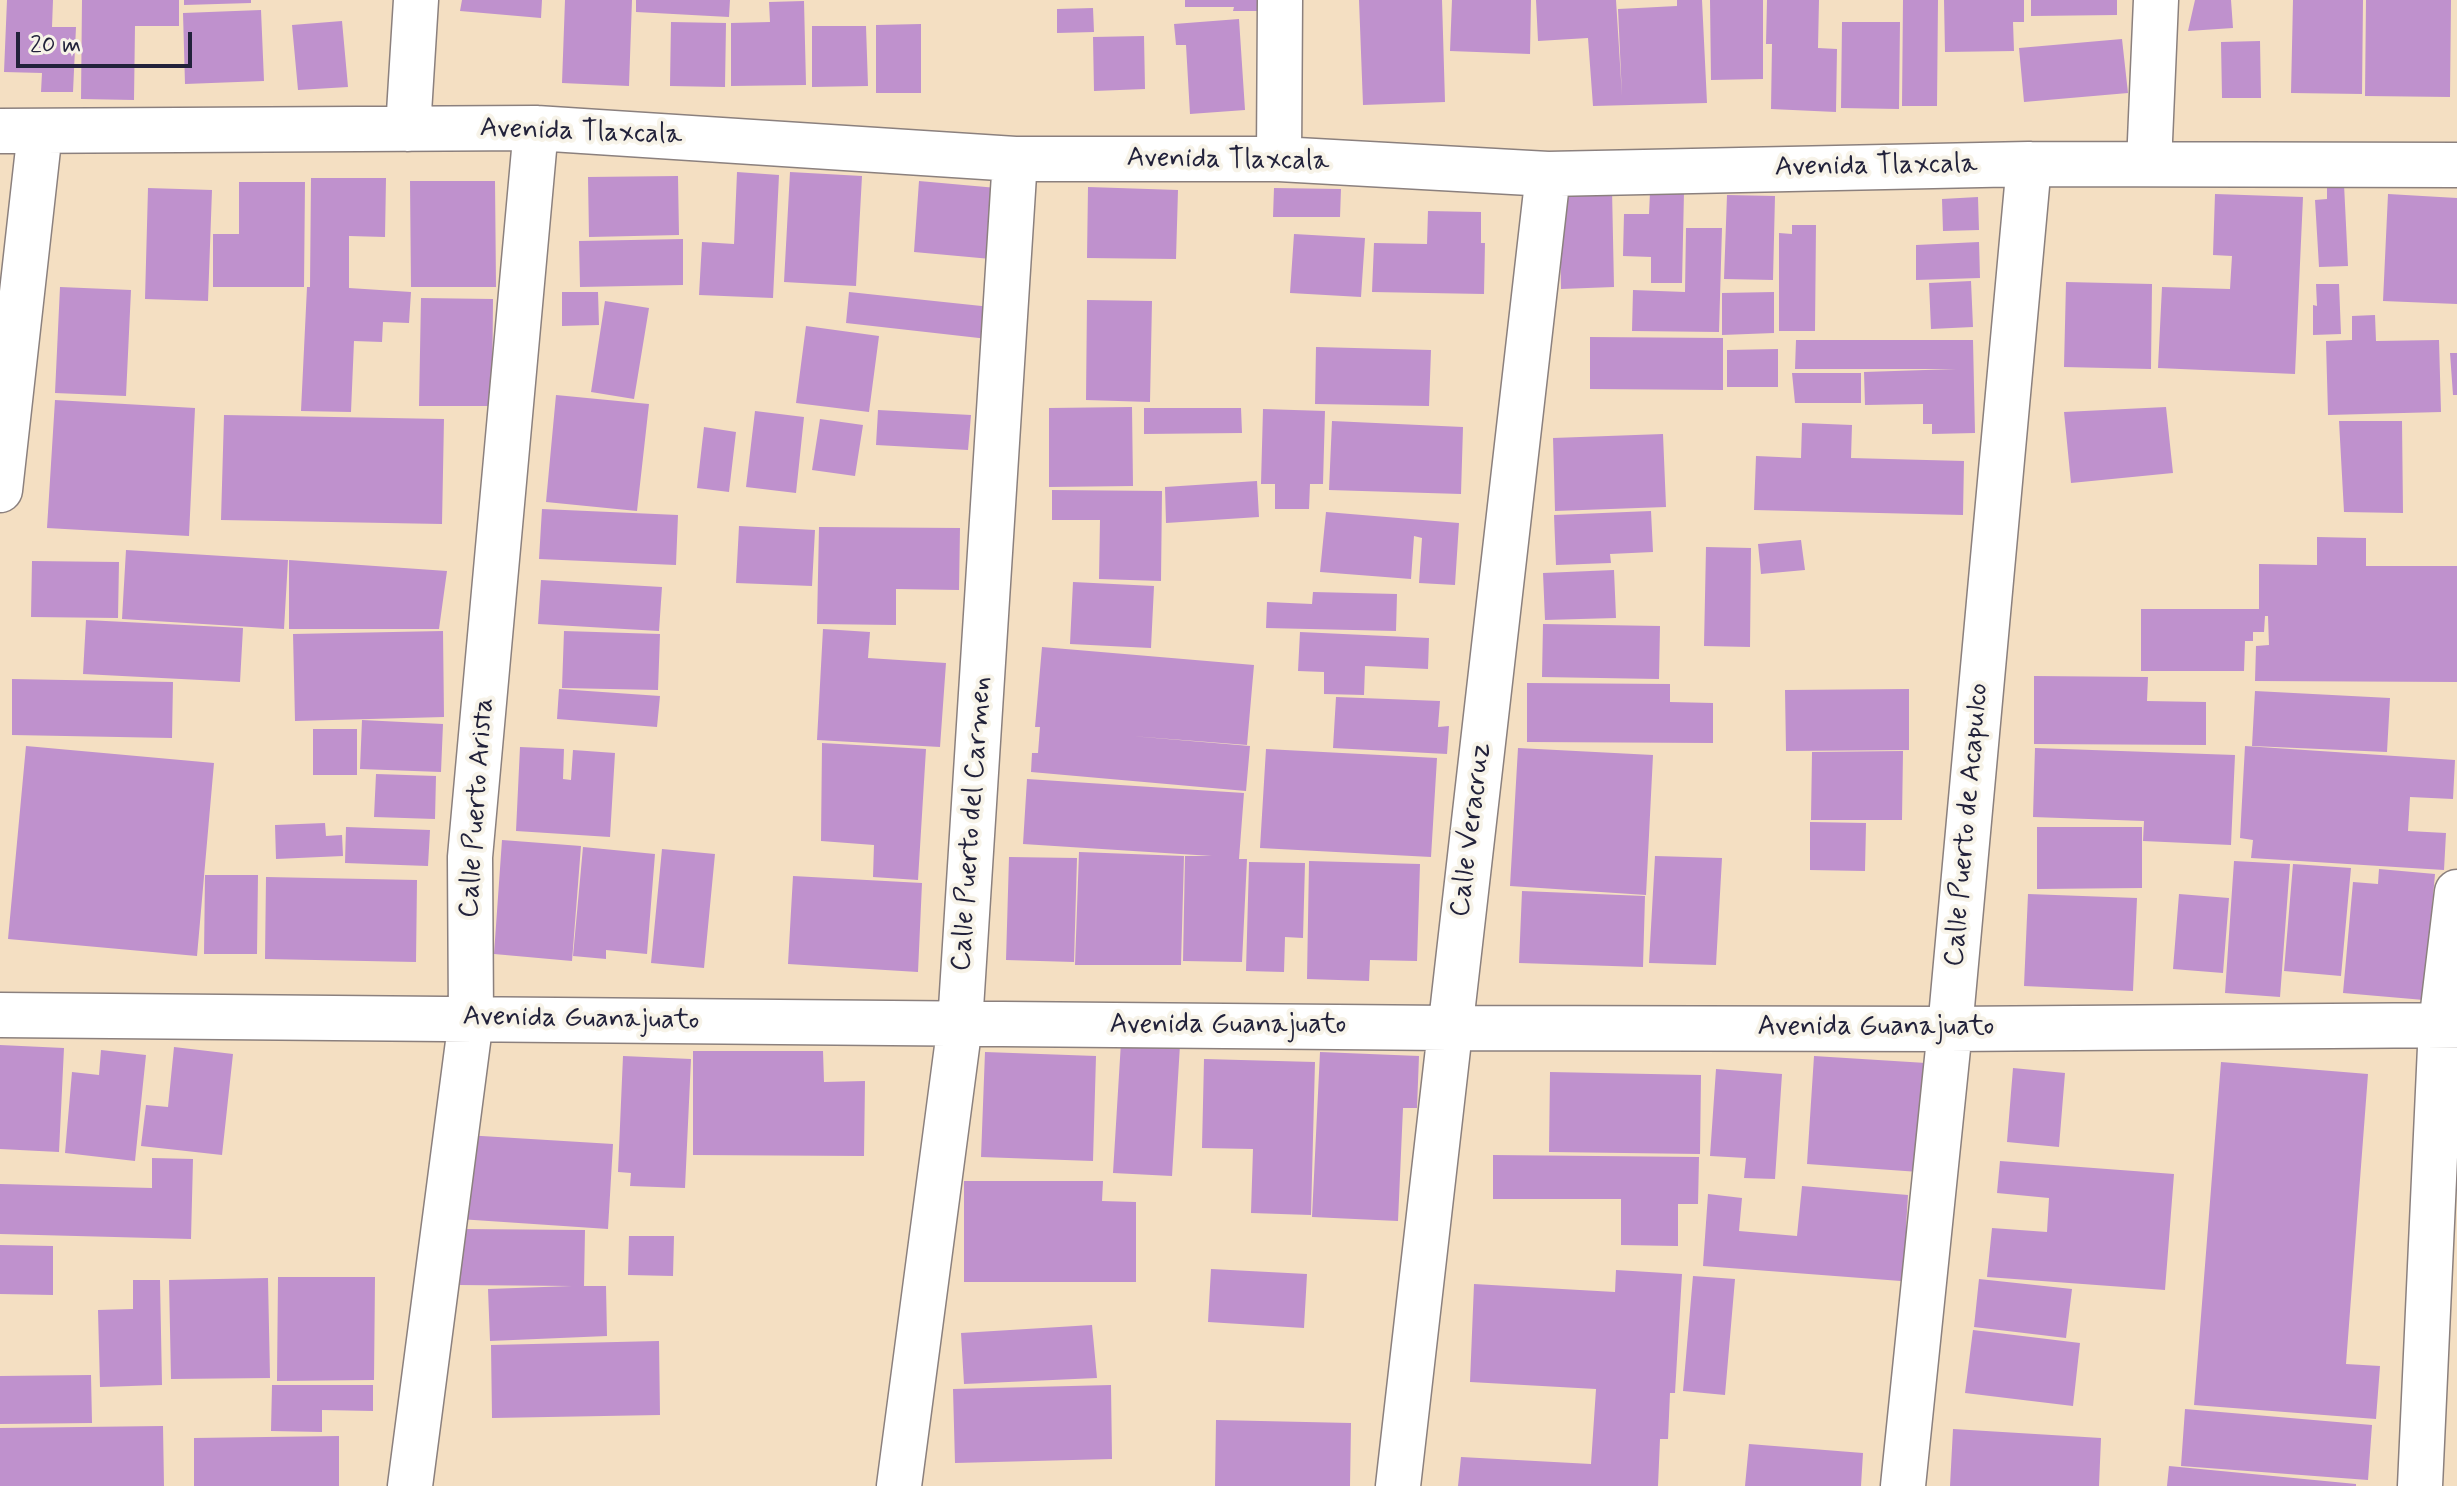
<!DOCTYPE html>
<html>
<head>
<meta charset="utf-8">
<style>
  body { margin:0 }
  #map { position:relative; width:2457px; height:1486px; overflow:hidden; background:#f4dfc2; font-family:Mynerve,sans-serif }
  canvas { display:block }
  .scale { position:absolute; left:16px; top:32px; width:176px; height:36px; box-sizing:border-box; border:4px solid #22223b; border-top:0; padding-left:10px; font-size:24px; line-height:28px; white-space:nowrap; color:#22223b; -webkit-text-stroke:6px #f7f3e8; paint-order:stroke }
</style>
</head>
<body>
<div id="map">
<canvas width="2457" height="1486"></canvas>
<div class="scale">20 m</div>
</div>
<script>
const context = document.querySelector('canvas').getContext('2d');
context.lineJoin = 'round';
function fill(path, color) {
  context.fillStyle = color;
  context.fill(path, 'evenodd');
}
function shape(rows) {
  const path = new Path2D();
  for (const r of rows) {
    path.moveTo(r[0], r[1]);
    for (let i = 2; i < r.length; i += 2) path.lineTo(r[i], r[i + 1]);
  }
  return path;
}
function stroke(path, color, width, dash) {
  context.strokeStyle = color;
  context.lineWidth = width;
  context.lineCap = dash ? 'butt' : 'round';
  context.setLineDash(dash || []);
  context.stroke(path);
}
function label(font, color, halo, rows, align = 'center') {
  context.font = font + ' Mynerve,sans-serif';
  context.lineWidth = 8;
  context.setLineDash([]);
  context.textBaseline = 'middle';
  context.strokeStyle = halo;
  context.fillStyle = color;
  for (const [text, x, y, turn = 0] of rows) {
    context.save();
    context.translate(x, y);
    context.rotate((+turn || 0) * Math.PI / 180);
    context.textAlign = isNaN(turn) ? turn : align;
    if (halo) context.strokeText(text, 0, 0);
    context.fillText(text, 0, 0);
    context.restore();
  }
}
fill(shape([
  [7,0,53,0,52,27,76,27,73,92,41,92,42,73,4,72],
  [82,0,179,0,179,26,135,26,134,100,81,99],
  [184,0,251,0,251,3,184,5],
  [462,0,542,0,541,18,460,11],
  [565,0,632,0,629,86,562,83],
  [636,0,730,0,729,17,636,12],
  [1185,0,1272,0,1272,11,1233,11,1234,7,1185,7],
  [1359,0,1442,0,1445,102,1363,105],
  [1452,0,1531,0,1530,54,1450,51],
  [1536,0,1616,0,1622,96,1618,9,1677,6,1677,0,1702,0,1707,103,1593,106,1588,38,1538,41],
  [1710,0,1763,0,1763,79,1711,80],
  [1767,0,1819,0,1818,48,1837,49,1836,112,1771,109,1772,44,1766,44],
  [1903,0,1938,0,1937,106,1902,106],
  [1944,0,2024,0,2024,22,2013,22,2014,51,1945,52],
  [2031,0,2117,0,2117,15,2031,16],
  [2195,0,2231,0,2233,28,2188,31],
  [2293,0,2363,0,2362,94,2291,93],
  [2366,0,2451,0,2450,97,2365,96],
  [804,1,806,85,731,86,731,23,770,22,769,2],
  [1093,8,1094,32,1057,33,1057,9],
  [261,10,264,81,185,84,183,13],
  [1239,19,1245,110,1190,114,1186,45,1176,45,1174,24],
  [342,21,348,87,298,90,292,25],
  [671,22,726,23,725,87,670,86],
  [1842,22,1900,22,1899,109,1841,108],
  [921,24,921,93,876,93,876,25],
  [812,26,866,26,868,86,812,87],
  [1144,36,1145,89,1094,91,1093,37],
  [2122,39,2128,93,2024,102,2019,48],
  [2260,41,2261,98,2222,98,2221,42],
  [737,172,779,175,773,298,699,295,702,242,734,244],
  [790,172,862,176,856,286,784,282],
  [678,176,679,235,589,237,588,177],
  [311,178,386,178,385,237,349,236,349,288,411,292,409,323,383,322,382,342,354,341,351,412,301,411,307,287,310,287],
  [410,181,495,181,496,287,411,287],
  [919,181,997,188,991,259,914,252],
  [239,182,305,182,304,287,213,287,213,234,239,234],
  [2344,184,2348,266,2319,267,2315,200,2327,199,2327,185],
  [1088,187,1178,190,1176,259,1087,258],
  [148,188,212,190,208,301,145,299],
  [1274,188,1341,189,1340,217,1273,217],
  [1612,189,1614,287,1561,289,1559,190],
  [1650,192,1684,192,1682,283,1651,283,1651,257,1623,256,1624,214,1649,214],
  [2215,194,2303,197,2295,374,2158,368,2162,287,2230,289,2232,256,2213,255],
  [2388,194,2457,198,2457,304,2383,301],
  [1727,195,1775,196,1773,280,1724,279],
  [1978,197,1979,230,1943,231,1942,199],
  [1428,211,1481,212,1481,243,1485,243,1484,294,1372,292,1374,243,1427,244],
  [1792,225,1816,225,1815,331,1779,331,1779,233,1792,234],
  [1686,228,1722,228,1719,332,1632,331,1633,290,1685,292],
  [1294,234,1365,238,1361,297,1290,293],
  [683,239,683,285,580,287,579,241],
  [1979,242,1980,278,1916,280,1916,245],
  [1971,281,1973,327,1931,329,1929,283],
  [2066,282,2152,284,2151,369,2064,367],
  [2316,284,2339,284,2341,334,2313,335,2313,305,2317,306],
  [60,287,131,290,126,396,55,393],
  [562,292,598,292,599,325,562,326],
  [849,292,991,307,988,339,846,323],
  [1774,292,1774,333,1722,335,1722,293],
  [421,298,493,299,492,406,419,406],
  [1087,300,1152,301,1150,402,1086,400],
  [605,301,649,308,634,399,591,392],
  [2375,315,2376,341,2439,340,2441,412,2328,415,2326,341,2352,340,2352,316],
  [806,326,879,336,869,412,796,403],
  [1590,337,1723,338,1723,390,1590,389],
  [1796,340,1973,340,1975,433,1932,434,1932,424,1923,424,1923,404,1865,405,1864,372,1956,369,1795,369],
  [1316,347,1431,350,1429,406,1315,404],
  [1778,349,1778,387,1727,387,1727,350],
  [2450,353,2457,353,2457,395,2453,395],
  [1792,373,1861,373,1861,403,1795,403],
  [556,395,649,404,637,511,546,502],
  [55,400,195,408,189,536,47,528],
  [1132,407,1133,486,1049,487,1049,408],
  [2166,407,2173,473,2071,483,2064,412],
  [1144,408,1241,408,1242,433,1144,434],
  [1263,409,1325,411,1323,484,1310,484,1309,509,1275,509,1275,484,1261,484],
  [878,410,971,415,968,450,876,445],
  [755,411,804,417,796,493,746,487],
  [224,415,444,419,442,524,221,520],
  [820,419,863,425,855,476,812,470],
  [1332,421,1463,427,1461,494,1329,490],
  [2339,421,2402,421,2403,513,2344,512],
  [1802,423,1852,425,1851,458,1964,461,1963,515,1754,510,1756,456,1801,458],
  [704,427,736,432,729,492,697,488],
  [1663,434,1666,507,1555,511,1553,438],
  [1257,481,1259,517,1166,523,1165,487],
  [1052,490,1162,491,1161,581,1099,579,1100,520,1052,520],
  [542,509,678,515,676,565,539,559],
  [1651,511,1653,552,1610,554,1611,563,1556,565,1554,515],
  [1326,512,1459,523,1455,585,1419,583,1422,538,1414,536,1411,579,1320,572],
  [739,526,815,530,812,586,736,583],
  [819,527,960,528,959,590,896,589,896,625,817,624],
  [2317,537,2366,538,2366,566,2457,566,2457,682,2255,681,2256,646,2269,645,2268,616,2265,616,2264,632,2253,632,2253,641,2245,641,2244,671,2141,671,2141,609,2259,609,2259,564,2317,565],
  [1801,540,1805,570,1761,574,1758,544],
  [1706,547,1751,548,1750,647,1704,646],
  [126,550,288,560,284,629,122,619],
  [289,560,447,571,439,629,289,629],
  [32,561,119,562,118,618,31,617],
  [1614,570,1616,618,1545,620,1543,573],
  [541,580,662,587,659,631,538,624],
  [1073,582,1154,586,1151,648,1070,644],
  [1313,592,1397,594,1396,631,1266,628,1267,602,1312,604],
  [86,620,243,628,240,682,83,674],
  [1543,624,1660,626,1659,679,1542,677],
  [823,629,870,632,868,658,946,663,940,747,817,740],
  [443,631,444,717,295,721,293,634],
  [564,631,660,634,658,690,562,688],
  [1300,632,1429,638,1428,669,1365,666,1364,695,1324,694,1324,672,1298,671],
  [1042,647,1254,665,1247,745,1131,736,1250,746,1246,791,1031,772,1032,753,1038,753,1040,727,1035,727],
  [2034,676,2148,677,2147,701,2206,702,2206,745,2034,744],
  [12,679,173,682,172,738,12,735],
  [1527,683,1670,684,1670,702,1713,703,1713,743,1527,742],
  [559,689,660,696,657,727,557,719],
  [1909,689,1909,750,1786,751,1785,690],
  [2255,691,2390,698,2387,752,2252,746],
  [1336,697,1440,701,1438,727,1449,726,1447,754,1333,748],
  [362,720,443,724,441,772,360,769],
  [313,729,357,729,357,775,313,775],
  [822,743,926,749,918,880,873,877,874,845,821,841],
  [26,746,214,763,197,956,8,939],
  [2245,746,2455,760,2453,799,2410,797,2408,831,2446,833,2444,870,2251,858,2253,840,2240,838],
  [520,747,564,749,563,779,571,780,573,750,615,753,610,837,516,831],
  [1518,748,1653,755,1646,895,1510,886],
  [2035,748,2235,755,2231,845,2143,841,2144,821,2033,817],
  [1266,749,1437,758,1431,857,1260,848],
  [1903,751,1902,820,1811,820,1812,752],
  [376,774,436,776,435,819,374,817],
  [1027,779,1244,793,1239,859,1247,859,1242,962,1183,961,1185,856,1212,856,1023,844],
  [1810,822,1866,823,1865,871,1810,870],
  [325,823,326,836,342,835,343,856,276,859,275,825],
  [346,827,430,830,428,866,345,863],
  [2037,827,2142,827,2142,888,2037,889],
  [502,840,581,846,572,961,494,954],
  [583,847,655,854,647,954,606,950,606,959,573,956],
  [662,849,715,854,704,968,651,963],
  [1079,852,1184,856,1181,965,1075,965],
  [1655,856,1722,858,1716,965,1649,963],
  [1009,857,1077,858,1074,962,1006,960],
  [1309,861,1420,864,1417,961,1370,960,1369,981,1307,979],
  [2234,861,2290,864,2280,997,2225,993],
  [1249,862,1305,863,1303,938,1285,937,1284,972,1246,971],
  [2293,864,2351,868,2341,976,2284,971],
  [2379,869,2435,874,2424,1000,2343,993,2353,882,2378,884],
  [205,875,258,875,257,954,204,954],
  [793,876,922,883,918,972,788,964],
  [266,877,417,880,416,962,265,959],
  [1522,891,1645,896,1643,967,1519,963],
  [2028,894,2137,898,2133,991,2024,986],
  [2179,894,2229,898,2223,973,2173,969],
  [1121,1042,1180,1045,1172,1176,1113,1173],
  [0,1045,64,1048,59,1152,0,1149],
  [174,1047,233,1054,222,1155,141,1146,146,1105,168,1107],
  [101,1050,146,1055,135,1161,65,1153,72,1072,99,1075],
  [693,1051,823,1051,824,1082,865,1081,864,1156,693,1155],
  [985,1052,1096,1056,1093,1161,981,1157],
  [1320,1052,1419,1056,1417,1108,1403,1108,1398,1221,1312,1217],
  [623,1056,691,1059,685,1188,630,1186,631,1173,618,1172],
  [1814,1056,1926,1063,1919,1172,1807,1164],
  [1204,1059,1315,1062,1311,1215,1251,1213,1253,1149,1202,1148],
  [2221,1062,2368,1074,2346,1364,2380,1366,2376,1419,2194,1405],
  [2013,1068,2065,1073,2059,1147,2007,1142],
  [1716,1069,1782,1074,1775,1179,1744,1178,1746,1158,1710,1156],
  [1550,1072,1701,1075,1700,1154,1549,1152],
  [465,1135,613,1144,608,1229,459,1219],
  [1493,1155,1699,1157,1698,1204,1678,1204,1678,1246,1621,1245,1621,1199,1493,1199],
  [152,1158,193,1159,191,1239,0,1234,0,1184,152,1188],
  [2000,1161,2174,1174,2165,1290,1987,1277,1992,1228,2047,1232,2049,1198,1997,1193],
  [964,1181,1103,1181,1102,1201,1136,1202,1136,1282,964,1282],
  [1802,1186,1908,1195,1906,1227,1919,1229,1914,1282,1703,1266,1708,1194,1742,1198,1739,1231,1797,1236],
  [460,1229,585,1230,584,1286,606,1286,607,1336,490,1341,488,1289,572,1286,459,1285],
  [629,1236,674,1236,673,1276,628,1275],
  [0,1245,53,1246,53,1295,0,1294],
  [1211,1269,1307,1274,1304,1328,1208,1322],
  [1616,1270,1682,1274,1675,1393,1670,1393,1668,1439,1660,1439,1658,1486,1458,1486,1461,1457,1591,1464,1596,1389,1470,1382,1474,1284,1615,1292],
  [1693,1276,1735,1279,1725,1395,1683,1391],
  [278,1277,375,1277,374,1380,277,1381],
  [268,1278,270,1378,171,1379,169,1280],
  [1979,1279,2072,1289,2066,1338,1974,1327],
  [133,1280,160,1280,162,1385,100,1387,98,1310,133,1309],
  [1092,1325,1097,1378,964,1384,961,1333],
  [1973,1330,2080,1343,2073,1406,1965,1393],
  [659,1341,660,1415,492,1418,491,1345],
  [91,1375,92,1423,0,1424,0,1376],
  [272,1385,373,1385,373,1411,322,1410,322,1432,271,1431],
  [1111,1385,1112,1459,955,1463,953,1389],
  [2185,1409,2372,1425,2368,1480,2181,1466],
  [1216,1420,1351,1423,1350,1486,1215,1486],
  [163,1426,164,1486,0,1486,0,1428],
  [1953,1429,2101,1438,2099,1486,1950,1486],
  [339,1436,339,1486,194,1486,194,1438],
  [1749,1444,1863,1453,1861,1486,1745,1486],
  [2169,1466,2356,1484,2356,1486,2167,1486]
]), '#bf91cd');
const minor = shape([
  [408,129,416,0],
  [0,131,536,128,1015,159,1279,159,1548,174,2029,164,2457,165],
  [1279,159,1280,0],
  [2149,164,2156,0],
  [0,490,40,131],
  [0,1015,1448,1028,1950,1029,2457,1025],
  [410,1486,471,1019,470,857,536,128],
  [899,1486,960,1024,1015,159],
  [1398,1486,1548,174],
  [1903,1486,1950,1029,2029,164],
  [2420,1486,2441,1025,2457,892]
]);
stroke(minor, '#8b807e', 47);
stroke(minor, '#fff', 44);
label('28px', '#22223b', '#f7f3e8', [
  ["Avenida Tlaxcala",581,133,2],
  ["Avenida Tlaxcala",1228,161,1],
  ["Avenida Tlaxcala",1876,167,-1],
  ["Calle Puerto Arista",478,808,-86],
  ["Calle Puerto del Carmen",973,824,-86],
  ["Calle Puerto de Acapulco",1968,825,-85],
  ["Calle Veracruz",1472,830,-83],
  ["Avenida Guanajuato",581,1020,1],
  ["Avenida Guanajuato",1228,1026],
  ["Avenida Guanajuato",1876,1028]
]);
</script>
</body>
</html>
